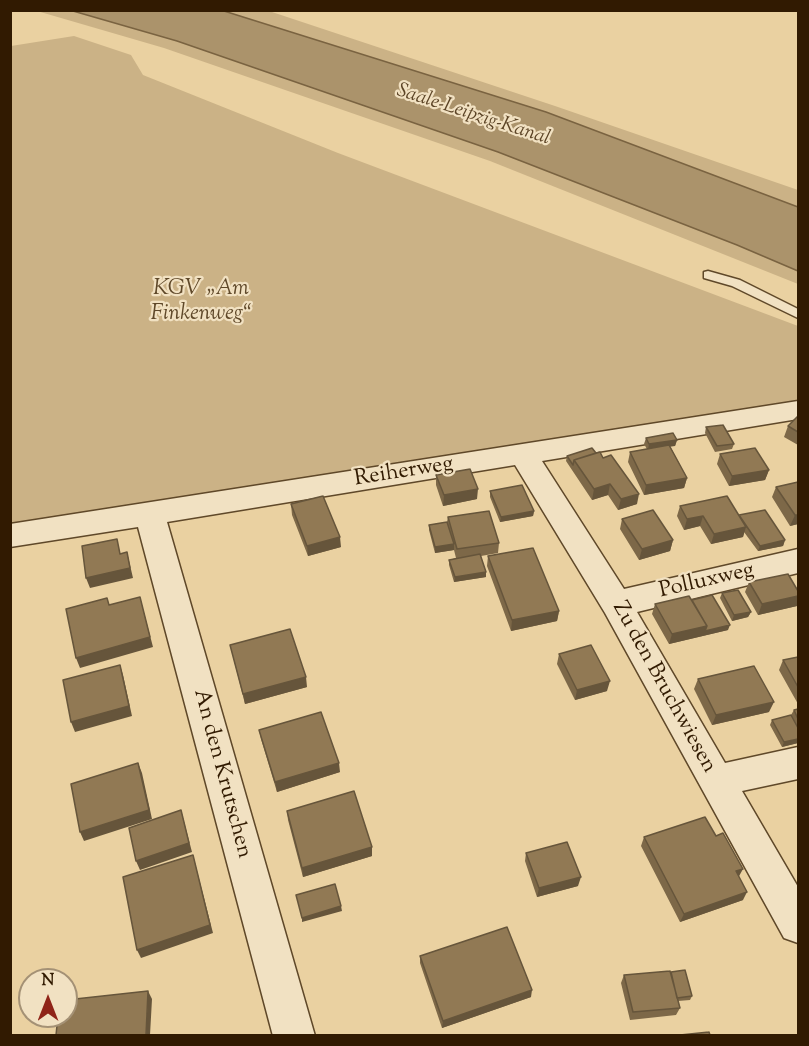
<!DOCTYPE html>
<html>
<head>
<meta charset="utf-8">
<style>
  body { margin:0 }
  #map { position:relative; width:809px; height:1046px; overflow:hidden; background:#ead1a1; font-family:"Sorts Mill Goudy",serif }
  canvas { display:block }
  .frame { position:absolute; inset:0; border:12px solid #311a01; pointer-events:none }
  .north { position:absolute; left:18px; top:968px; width:60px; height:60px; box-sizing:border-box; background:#f1e1c2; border:2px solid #a49175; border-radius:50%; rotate:0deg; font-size:16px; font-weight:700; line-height:24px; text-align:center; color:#311a01 }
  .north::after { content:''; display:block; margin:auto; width:21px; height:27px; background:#8f2418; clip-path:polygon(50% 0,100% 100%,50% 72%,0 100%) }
</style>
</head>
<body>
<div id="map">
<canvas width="809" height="1046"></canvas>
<div class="frame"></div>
<div class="north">N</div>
</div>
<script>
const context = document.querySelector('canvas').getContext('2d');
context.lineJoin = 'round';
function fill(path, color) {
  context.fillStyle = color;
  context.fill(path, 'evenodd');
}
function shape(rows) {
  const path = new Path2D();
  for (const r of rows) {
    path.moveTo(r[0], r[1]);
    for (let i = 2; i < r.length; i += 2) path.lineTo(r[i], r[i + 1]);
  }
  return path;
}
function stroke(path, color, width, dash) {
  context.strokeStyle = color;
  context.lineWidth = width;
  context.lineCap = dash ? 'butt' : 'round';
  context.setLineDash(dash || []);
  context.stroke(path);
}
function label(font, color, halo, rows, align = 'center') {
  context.font = font + ' "Sorts Mill Goudy",serif';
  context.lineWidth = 4.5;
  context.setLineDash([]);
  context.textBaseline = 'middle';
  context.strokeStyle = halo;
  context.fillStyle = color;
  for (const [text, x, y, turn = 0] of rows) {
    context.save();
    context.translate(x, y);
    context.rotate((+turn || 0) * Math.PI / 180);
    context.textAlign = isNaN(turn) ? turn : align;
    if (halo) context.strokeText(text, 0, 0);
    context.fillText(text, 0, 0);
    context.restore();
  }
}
fill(shape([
  [37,11,73,11,177,41,498,152,737,245,798,271,798,284,490,161,164,48],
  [224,11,269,11,555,106,798,190,798,207,546,112],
  [74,36,131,55,143,75,338,153,798,326,798,402,11,525,11,46]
]), '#cbb286');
const water = shape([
  [73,11,224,11,546,112,798,207,798,271,737,245,498,152,177,41,73,11]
]);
fill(water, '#ab936b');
stroke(water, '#7a6341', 1.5);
const lane = shape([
  [708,271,740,280,798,309,798,318,732,286,704,278,704,272,708,271]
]);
const street = shape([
  [798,401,798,419,542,461,624,589,798,549,798,573,637,612,725,763,798,747,798,779,742,791,798,887,798,943,784,938,605,613,515,465,167,522,315,1036,273,1036,138,527,10,547,10,524,798,401]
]);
stroke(lane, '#5f4829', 3);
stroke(street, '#5f4829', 3);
fill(lane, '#f1e1c2');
fill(street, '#f1e1c2');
fill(shape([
  [798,416,798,445,784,437,788,426],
  [706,427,734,444,732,449,715,452,705,433],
  [646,438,677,440,675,446,670,446,687,478,684,488,644,495,628,462,630,452,647,449,644,444],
  [592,448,637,504,618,510,608,495,592,500,566,461,567,456],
  [720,454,769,470,765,480,729,486,717,464],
  [436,475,477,499,443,506,436,485],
  [798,482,798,524,790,526,772,497,776,487],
  [490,491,534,511,533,516,500,522,490,497],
  [291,504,341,547,308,556,292,515],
  [680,506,739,515,785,540,783,546,758,551,744,532,743,537,711,544,700,526,684,530,677,516],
  [448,517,499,543,498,553,481,556,486,572,486,577,454,582,449,565,449,560,456,558,454,550,435,553,429,530,429,525,447,522],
  [622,519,673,540,670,551,639,560,620,529],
  [488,556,559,611,557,621,511,631,487,566],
  [749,582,797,606,758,615,745,592],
  [722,593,751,612,748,617,732,621,720,598],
  [692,600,728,630,669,644,652,614,655,604],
  [230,645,307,687,245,704],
  [559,654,607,691,575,700,557,664],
  [798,657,798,704,779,670,783,660],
  [698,679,769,712,712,725,694,689],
  [798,709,798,743,782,747,770,725,772,720,791,715,794,710],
  [259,730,340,772,277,792,261,739],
  [287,811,372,847,372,856,303,877,288,820],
  [644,837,739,877,743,900,680,922,641,846],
  [526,853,578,886,537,897,525,861],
  [420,956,531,997,442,1028,420,963],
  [624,975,692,996,690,1000,678,1001,680,1008,676,1015,630,1020,621,983]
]), '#7d6848');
fill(shape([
  [677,440,675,446,648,450,649,444],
  [769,470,765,480,729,486,732,476],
  [687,478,684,488,644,495,646,485],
  [610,484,608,495,592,500,594,489],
  [478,489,477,499,443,506,444,495],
  [639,494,637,504,618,510,621,499],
  [534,511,533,516,500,522,501,517],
  [795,515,798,515,798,524,790,526],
  [703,516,700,526,684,530,687,519],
  [746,527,743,537,711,544,714,534],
  [340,537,341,547,308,556,307,546],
  [673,540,670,551,639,560,642,549],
  [785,540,783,546,758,551,760,546],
  [454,544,454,550,435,553,435,547],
  [127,552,133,578,90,588,86,578],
  [486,572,486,577,454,582,455,577],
  [798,596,798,603,797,606,758,615,762,604],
  [140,597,153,647,80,668,76,658],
  [559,611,557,621,511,631,512,620],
  [751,612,748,617,732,621,734,615],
  [730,625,728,630,669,644,672,634,707,626],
  [120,665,123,675,132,716,75,732,71,722],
  [306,677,307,687,245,704,243,694],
  [610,681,607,691,575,700,577,690],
  [774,702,769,712,712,725,716,715],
  [798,739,798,743,782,747,784,742],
  [138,763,142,773,152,819,84,841,80,832],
  [339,763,340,772,277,792,275,782],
  [181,810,192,852,140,870,136,861],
  [372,847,372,856,303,877,302,868],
  [193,855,213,933,141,958,137,950],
  [743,869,738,878,736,871],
  [581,877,578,886,537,897,539,888],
  [747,892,743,900,680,922,684,914],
  [341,906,342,911,302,922,302,918],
  [532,990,531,997,442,1028,443,1021],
  [148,991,152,999,150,1035,146,1035]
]), '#66553b');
const building = shape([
  [798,416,798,432,788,426,798,416],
  [723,425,734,444,717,446,706,427,723,425],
  [673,433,677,440,649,444,646,438,673,433],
  [669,445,687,478,646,485,630,452,669,445],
  [592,448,596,453,574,460,573,465,567,456,592,448],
  [755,448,769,470,732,476,720,454,755,448],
  [600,452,603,458,611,455,639,494,621,499,610,484,594,489,574,460,600,452],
  [470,469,478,489,444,495,436,475,470,469],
  [798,482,798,515,795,515,776,487,798,482],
  [522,485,534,511,501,517,490,491,522,485],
  [323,496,340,537,307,546,291,504,323,496],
  [727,496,746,527,714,534,703,516,687,519,680,506,727,496],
  [653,510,673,540,642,549,622,519,653,510],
  [765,510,785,540,760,546,739,515,765,510],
  [489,511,499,543,457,549,448,517,489,511],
  [447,522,454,544,435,547,429,525,447,522],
  [117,539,120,554,127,552,130,568,86,578,82,546,117,539],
  [533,548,559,611,512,620,488,556,533,548],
  [480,554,486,572,455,577,449,560,480,554],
  [788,574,798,591,798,596,762,604,749,582,788,574],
  [738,590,751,612,734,615,722,593,738,590],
  [712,595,730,625,705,631,707,626,692,600,712,595],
  [689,596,707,626,672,634,655,604,689,596],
  [140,597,150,637,76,658,66,609,107,598,109,605,140,597],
  [290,629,306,677,243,694,230,645,290,629],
  [591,645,610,681,577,690,559,654,591,645],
  [798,657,798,687,783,660,798,657],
  [120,665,129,706,71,722,63,680,120,665],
  [754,666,774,702,716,715,698,679,754,666],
  [798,709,798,719,794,710,798,709],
  [321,712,339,763,275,782,259,730,321,712],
  [791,715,798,728,798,739,784,742,772,720,791,715],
  [138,763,149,810,80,832,71,784,138,763],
  [354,791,372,847,302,868,287,811,354,791],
  [181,810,189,843,136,861,129,828,181,810],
  [705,817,716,836,723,833,743,869,736,871,747,892,684,914,644,837,705,817],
  [567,842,581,877,539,888,526,853,567,842],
  [193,855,210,925,137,950,123,877,193,855],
  [335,884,341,906,302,918,296,895,335,884],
  [507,927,532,990,443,1021,420,956,507,927],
  [685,970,692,996,677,998,671,972,685,970],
  [670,971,680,1008,633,1012,624,975,670,971],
  [148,991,146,1035,56,1035,58,1016,66,1016,66,1000,148,991],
  [709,1032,710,1035,680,1035,709,1032]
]);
fill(building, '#917954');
stroke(building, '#66553b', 1.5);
label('italic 20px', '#5c4426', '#f1e1c2', [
  ["Saale-Leipzig-Kanal",473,116,18]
]);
label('italic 22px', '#5f4829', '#f1e1c2', [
  ["KGV „Am",201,290],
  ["Finkenweg“",201,315]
]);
label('22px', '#311a01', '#f1e1c2', [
  ["Reiherweg",404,473,-9],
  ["Polluxweg",707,582,-13],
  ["Zu den Bruchwiesen",663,688,61],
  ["An den Krutschen",221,774,75]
]);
</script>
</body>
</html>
